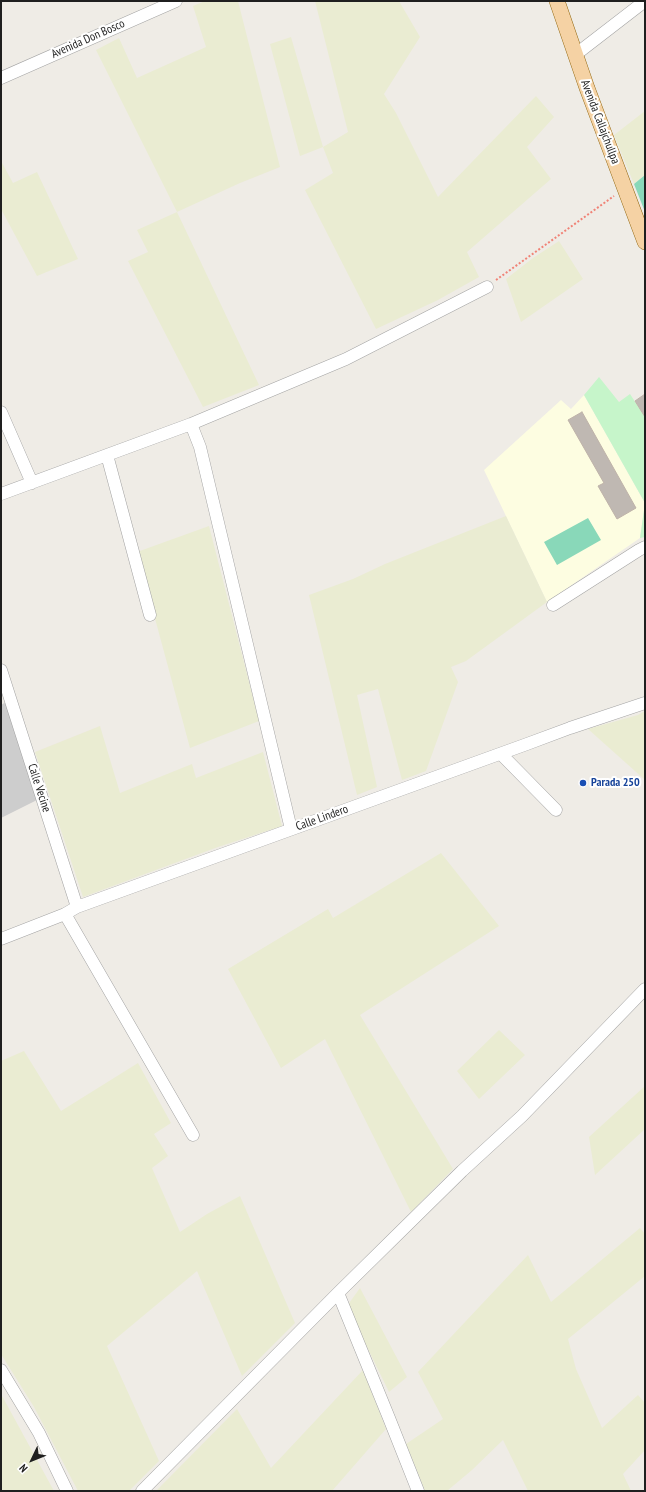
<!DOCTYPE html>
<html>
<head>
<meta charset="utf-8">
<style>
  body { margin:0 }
  #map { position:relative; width:646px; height:1492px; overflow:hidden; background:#efece6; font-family:"PT Sans Narrow",sans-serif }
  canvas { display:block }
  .frame { position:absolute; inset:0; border:2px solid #1f1f1f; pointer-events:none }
  .north { position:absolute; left:12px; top:1440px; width:40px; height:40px; -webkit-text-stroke:3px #fff; paint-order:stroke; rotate:227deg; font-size:11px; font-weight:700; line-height:16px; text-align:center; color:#1f1f1f }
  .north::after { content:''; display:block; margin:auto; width:14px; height:18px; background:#1f1f1f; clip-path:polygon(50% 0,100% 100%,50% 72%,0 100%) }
</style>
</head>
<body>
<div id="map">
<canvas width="646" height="1492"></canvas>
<div class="frame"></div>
<div class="north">N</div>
</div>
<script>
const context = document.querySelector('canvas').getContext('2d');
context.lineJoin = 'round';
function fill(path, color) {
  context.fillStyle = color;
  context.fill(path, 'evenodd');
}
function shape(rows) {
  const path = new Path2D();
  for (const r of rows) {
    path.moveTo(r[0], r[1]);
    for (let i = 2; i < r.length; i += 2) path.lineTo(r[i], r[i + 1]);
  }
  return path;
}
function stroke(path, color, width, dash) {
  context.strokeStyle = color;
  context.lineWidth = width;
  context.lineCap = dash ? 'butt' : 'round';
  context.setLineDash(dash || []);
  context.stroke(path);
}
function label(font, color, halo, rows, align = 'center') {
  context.font = font + ' "PT Sans Narrow",sans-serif';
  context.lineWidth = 4;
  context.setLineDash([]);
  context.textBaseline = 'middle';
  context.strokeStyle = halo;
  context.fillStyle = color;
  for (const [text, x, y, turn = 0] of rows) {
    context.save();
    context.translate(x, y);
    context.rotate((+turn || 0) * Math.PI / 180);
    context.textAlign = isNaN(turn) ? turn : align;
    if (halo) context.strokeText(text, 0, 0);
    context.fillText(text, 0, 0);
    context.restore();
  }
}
fill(shape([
  [584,395,645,503,640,538,547,602,484,470,561,400,571,409]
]), '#fdfde1');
fill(shape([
  [6,702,37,800,1,818,1,705]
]), '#cdcdcd');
fill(shape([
  [205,1,238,1,280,167,240,183,177,212,259,385,203,407,128,261,148,252,137,230,177,212,96,50,119,38,137,78,206,47,193,6],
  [315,1,399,1,420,37,384,94,396,113,438,197,536,96,554,117,527,147,551,179,467,252,479,277,438,300,376,329,305,190,333,173,323,147,300,156,270,44,291,37,323,147,348,132],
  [645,111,645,175,634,184,614,135],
  [1,161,13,183,37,172,78,259,37,276,1,209],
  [559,241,583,279,521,322,506,279,533,258],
  [506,516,547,602,466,661,451,667,458,682,426,771,402,780,378,689,357,695,377,787,357,795,309,595,353,579,385,564],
  [209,526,259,721,190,748,137,552],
  [645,711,645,780,588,729,638,715],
  [100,726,120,793,192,764,196,778,263,752,282,826,218,847,83,897,35,752],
  [441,853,499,926,360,1015,453,1169,411,1212,325,1039,281,1068,228,969,328,909,333,918],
  [499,1030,525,1055,479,1099,457,1071],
  [24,1051,61,1111,138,1063,171,1123,154,1134,168,1156,152,1168,180,1232,207,1214,240,1196,295,1323,242,1376,197,1271,107,1346,159,1461,129,1491,78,1491,34,1407,1,1354,1,1061],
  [645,1086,645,1129,595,1175,589,1137],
  [640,1228,645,1234,645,1276,568,1339,576,1369,602,1428,638,1395,645,1403,645,1450,623,1474,631,1491,528,1491,503,1440,472,1470,447,1491,425,1491,406,1444,443,1419,418,1372,528,1255,551,1302],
  [360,1288,407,1377,389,1392,347,1306],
  [363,1370,386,1429,332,1491,156,1491,237,1409,271,1468],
  [1,1394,54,1491,1,1491]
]), '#eaecd2');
fill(shape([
  [599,377,619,402,630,394,645,417,645,537,640,538,645,503,584,395]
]), '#c6f5ca');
fill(shape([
  [645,175,645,212,634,184],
  [588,518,601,540,557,565,544,542]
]), '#89d8b9');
const building = shape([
  [645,394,645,417,635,401,645,394],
  [582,412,636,508,617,519,598,486,604,483,568,420,582,412]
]);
fill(building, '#bfb8b2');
stroke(building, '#bfb3a9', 1);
const minor = shape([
  [575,55,645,1],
  [1,78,176,1],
  [1,412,32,483],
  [191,424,200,447,291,829],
  [107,455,150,615],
  [1,494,191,424,346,359,487,287],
  [553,605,639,550,645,547],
  [1,670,77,907],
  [501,754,556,810],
  [65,914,193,1135],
  [1,939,65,914,77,907,527,744,570,728,645,703],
  [338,1293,389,1418,418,1491],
  [1,1370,39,1433,67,1491],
  [142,1491,338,1293,462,1171,522,1116,645,989]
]);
const major = shape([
  [557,1,587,88,645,242]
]);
stroke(minor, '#a3a3a3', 13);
stroke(major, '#8e630b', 16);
stroke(shape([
  [496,280,614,196]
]), '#f08276', 2, [2, 2]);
stroke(minor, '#fff', 12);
stroke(major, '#f5d2a4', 15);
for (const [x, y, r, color] of [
  [583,783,4,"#1a4fb4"]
]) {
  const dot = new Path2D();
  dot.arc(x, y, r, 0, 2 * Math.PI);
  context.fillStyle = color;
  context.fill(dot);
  stroke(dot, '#fff', 1.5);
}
label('12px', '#1f1f1f', '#fff', [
  ["Avenida Don Bosco",88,39,-24],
  ["Avenida Callajchullpa",600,122,69],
  ["Calle Vecine",39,788,72],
  ["Calle Lindero",322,818,-20]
]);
label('bold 12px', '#164399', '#fff', [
  ["Parada 250",591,783]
], 'left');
</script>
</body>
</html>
